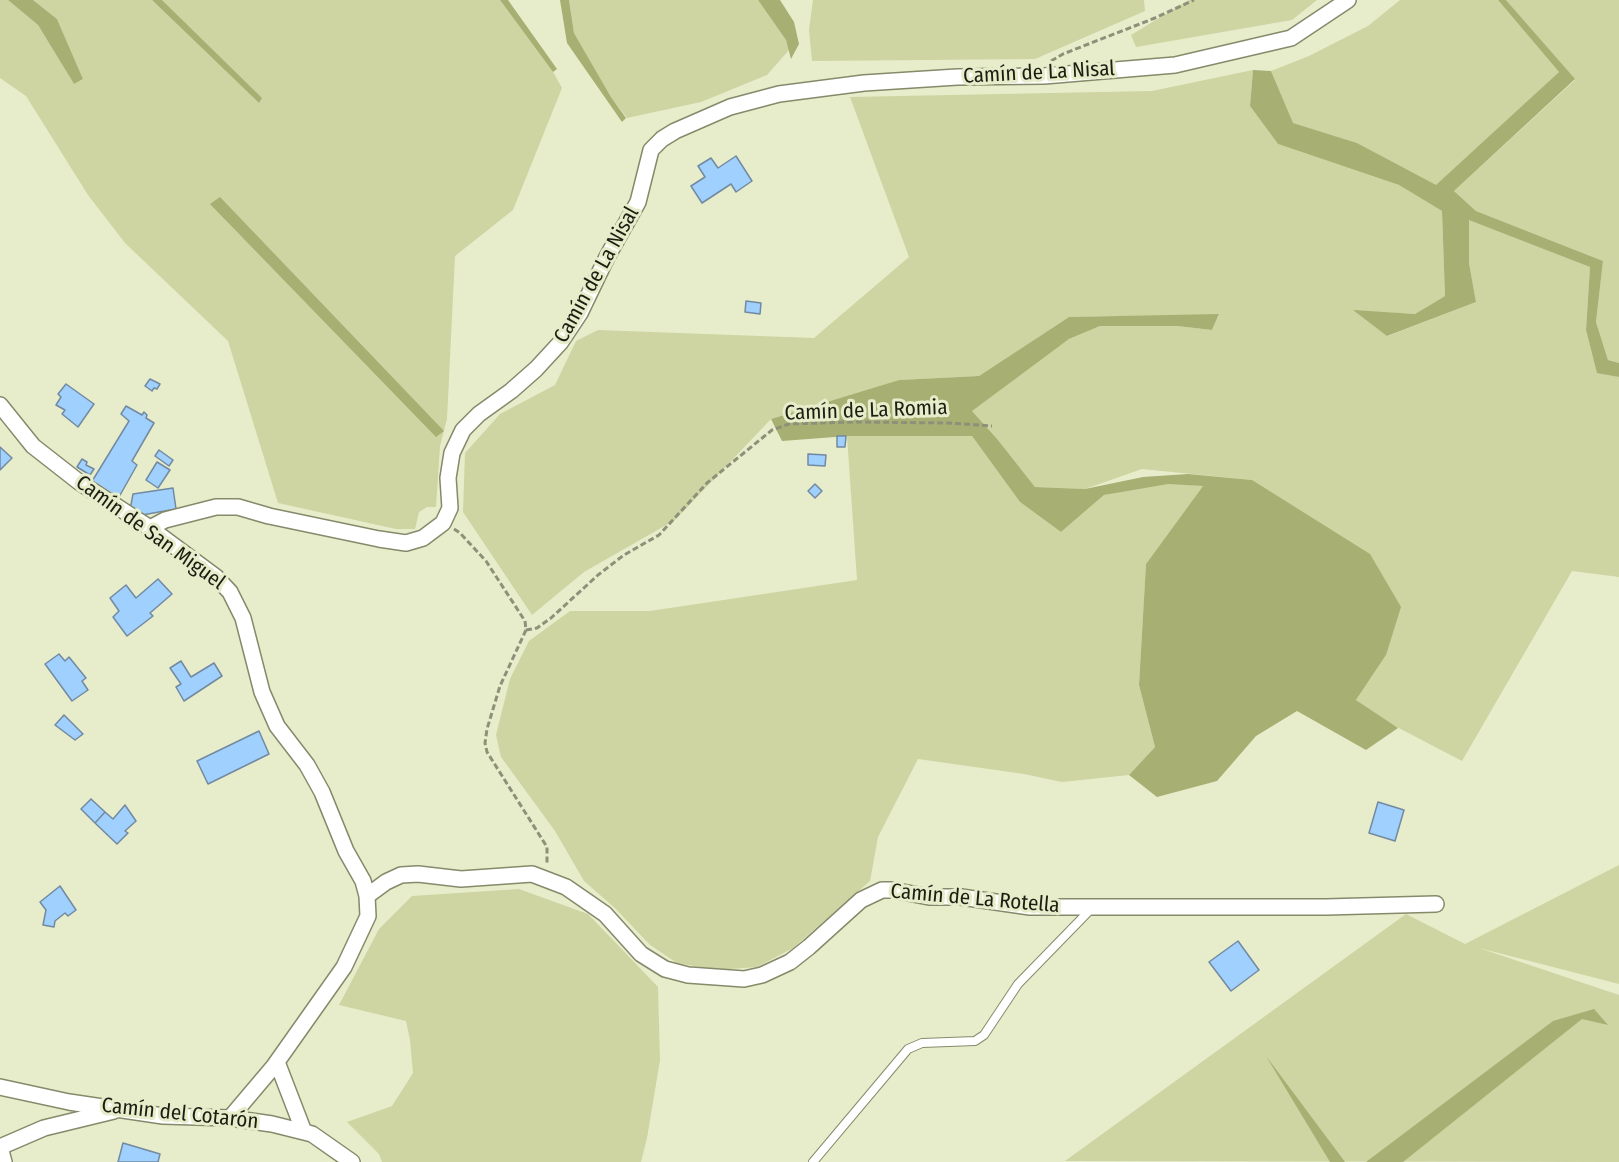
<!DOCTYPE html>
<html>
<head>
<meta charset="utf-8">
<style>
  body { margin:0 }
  canvas { display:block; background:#e7ecca }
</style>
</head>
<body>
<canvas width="1619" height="1162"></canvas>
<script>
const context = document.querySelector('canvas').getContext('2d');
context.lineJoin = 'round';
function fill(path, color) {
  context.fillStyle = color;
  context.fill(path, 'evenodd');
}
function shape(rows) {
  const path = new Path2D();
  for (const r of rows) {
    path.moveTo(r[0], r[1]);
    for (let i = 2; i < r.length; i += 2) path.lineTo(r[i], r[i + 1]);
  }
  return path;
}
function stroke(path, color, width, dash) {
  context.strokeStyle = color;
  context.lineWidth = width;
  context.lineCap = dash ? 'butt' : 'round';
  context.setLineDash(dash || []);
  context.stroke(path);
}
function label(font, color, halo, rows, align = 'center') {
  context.font = font + ' "Fira Sans Condensed",sans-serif';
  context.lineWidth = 6;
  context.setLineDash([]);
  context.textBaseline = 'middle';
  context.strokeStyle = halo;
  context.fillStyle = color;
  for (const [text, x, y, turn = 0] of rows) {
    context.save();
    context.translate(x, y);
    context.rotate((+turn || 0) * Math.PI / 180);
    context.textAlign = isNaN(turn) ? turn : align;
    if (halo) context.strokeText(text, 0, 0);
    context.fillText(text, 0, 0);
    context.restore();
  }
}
fill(shape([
  [0,0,8,0,38,25,74,84,83,79,57,19,33,0,152,0,259,103,261,98,162,0,500,0,553,72,562,88,513,210,455,256,447,419,440,446,436,507,427,507,419,512,415,529,396,529,278,503,228,341,125,243,88,195,26,96,0,78],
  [569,0,758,0,786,40,789,50,767,75,701,102,627,118,611,97,574,33],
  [813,0,1144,0,1145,11,1035,59,812,61,809,30],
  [1189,0,1317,0,1292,20,1136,47,1131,35],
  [1400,0,1498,0,1559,72,1436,186,1357,143,1292,123,1271,71,1309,56,1368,26],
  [1506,0,1619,0,1619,363,1608,360,1596,322,1603,261,1476,211,1454,191,1575,80],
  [1253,70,1250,106,1278,144,1399,185,1442,211,1445,296,1415,314,1355,311,1388,336,1476,302,1469,263,1469,219,1590,267,1586,330,1597,372,1619,377,1619,577,1572,571,1462,761,1391,724,1356,700,1386,655,1252,480,1142,469,1085,489,1035,487,998,440,971,410,1069,339,1100,326,1177,326,1212,330,1219,315,1069,317,979,376,899,380,771,419,675,520,584,572,532,615,463,512,465,453,500,414,555,385,576,341,598,330,814,338,909,257,850,97,1152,91],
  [847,436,972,436,1020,502,1061,532,1104,495,1161,483,1203,486,1146,564,1139,685,1155,747,1129,775,1062,782,1024,774,918,759,878,837,870,881,793,948,757,967,717,970,677,963,650,945,616,909,584,881,555,831,501,757,496,735,510,679,529,641,570,611,650,611,857,580],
  [1619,865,1619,984,1479,948,1619,995,1619,1162,1065,1161,1406,914,1465,944],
  [519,889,588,914,658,987,660,1060,647,1138,641,1162,382,1162,379,1154,347,1122,392,1106,413,1073,410,1040,406,1021,339,1005,379,929,412,896]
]), '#ced5a2');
fill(shape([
  [8,0,33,0,57,19,83,79,74,84,38,25],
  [152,0,162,0,262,98,259,103],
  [500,0,508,0,557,69,553,72],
  [560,0,569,0,574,33,611,97,626,118,622,122,567,43],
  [758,0,780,0,794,22,799,44,791,59,786,40],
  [1498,0,1506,0,1575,79,1454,191,1476,211,1603,261,1596,322,1608,360,1619,363,1619,377,1597,373,1586,330,1590,267,1469,220,1469,263,1476,302,1387,336,1353,310,1415,314,1445,296,1442,211,1399,185,1278,144,1250,106,1253,70,1271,71,1293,123,1357,143,1436,185,1559,72],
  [220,197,444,431,436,437,210,204],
  [1219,314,1212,330,1177,326,1100,326,1069,339,972,411,998,440,1035,487,1085,489,1143,477,1188,474,1252,480,1370,554,1401,607,1386,655,1356,700,1398,728,1366,750,1297,711,1256,736,1217,781,1157,797,1129,775,1155,747,1139,685,1146,564,1203,486,1168,484,1104,495,1061,532,1020,502,972,436,848,436,782,441,771,419,899,380,979,376,1069,317],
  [1594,1009,1608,1025,1582,1019,1403,1162,1366,1162,1553,1021],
  [1266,1056,1345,1162,1330,1162]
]), '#a7af73');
const building = shape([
  [736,156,752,181,736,192,731,184,702,203,691,186,705,177,698,166,711,158,718,168,736,156],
  [746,301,761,303,760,314,745,312,746,301],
  [150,379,160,384,157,389,154,388,152,391,145,386,150,379],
  [66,384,94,404,78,427,62,414,65,410,56,405,61,397,58,394,66,384],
  [126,406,142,415,144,412,147,415,146,418,154,423,132,461,137,465,119,497,113,493,111,496,91,483,129,421,121,414,126,406],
  [837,436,846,436,845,447,837,447,837,436],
  [0,447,12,458,0,470,0,447],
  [159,450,173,460,169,466,155,456,159,450],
  [808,454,826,455,825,466,808,465,808,454],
  [82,459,87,462,86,465,94,469,90,475,77,467,82,459],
  [157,462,170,470,158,488,146,480,157,462],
  [815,484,822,491,815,498,808,491,815,484],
  [173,488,176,509,142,515,130,510,133,494,173,488],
  [158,579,172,594,150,613,153,616,127,636,113,617,119,611,110,598,126,585,136,598,158,579],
  [59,654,65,661,69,657,86,678,82,681,88,690,72,701,45,664,59,654],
  [181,661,191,677,214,663,222,676,184,701,176,687,181,684,170,668,181,661],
  [64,715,83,734,75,740,55,725,64,715],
  [259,731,269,754,208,784,197,761,259,731],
  [91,799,105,812,95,823,81,809,91,799],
  [1378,802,1404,810,1395,841,1369,833,1378,802],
  [125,805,136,821,125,831,128,833,117,844,95,823,105,812,113,819,125,805],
  [60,886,76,910,68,916,65,913,55,921,54,927,43,925,46,910,40,902,60,886],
  [1238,941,1259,970,1231,991,1209,962,1238,941],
  [123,1143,160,1154,158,1162,118,1162,123,1143]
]);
fill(building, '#a0d0fd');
stroke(building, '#728aa1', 1.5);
const lane = shape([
  [813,1162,908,1049,922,1043,975,1041,984,1035,1018,984,1092,908]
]);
const street = shape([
  [0,405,33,446,79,482,150,528,216,577,230,592,243,618,262,692,277,726,307,765,322,792,346,851,363,881,367,896,368,916,344,967,274,1066,230,1118],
  [150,528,165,520,216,507,238,507,269,516,379,539,406,543,423,538,443,523,450,508,448,478,452,453,463,430,479,414,511,391,536,369,560,343,580,313,607,257,638,202,651,150,662,139,675,131,730,107,779,94,864,83,957,77,1044,76,1175,65,1291,38,1348,0],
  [367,896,386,882,401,875,418,874,461,879,532,874,566,887,605,914,641,954,665,969,688,975,744,979,762,975,790,962,809,947,861,900,882,890,892,890,929,897,961,897,1030,907,1326,907,1436,904],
  [277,1062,304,1132],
  [0,1087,69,1102,163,1116,230,1118,272,1124,312,1134,352,1162],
  [4,1162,0,1147,44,1128,114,1111]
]);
stroke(lane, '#868a6b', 10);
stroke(street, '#868a6b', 18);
stroke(shape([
  [1051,61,1063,54,1155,18,1194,0],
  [454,529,460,533,486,561,525,621,526,630,500,686,487,729,485,743,487,752,547,847,547,865],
  [526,630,537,628,551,618,598,575,624,555,659,535,707,483,772,430,789,424,855,422,949,423,992,426]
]), '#8d9179', 3, [6, 3]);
stroke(lane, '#fff', 8);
stroke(street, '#fff', 15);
label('21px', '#1c1e12', '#e7ecca', [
  ["Camín de La Nisal",1039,73,-3],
  ["Camín de La Nisal",597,275,-61],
  ["Camín de La Romia",866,411,-2],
  ["Camín de San Miguel",150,533,36],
  ["Camín de La Rotella",975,899,5],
  ["Camín del Cotarón",180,1114,6]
]);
</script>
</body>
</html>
